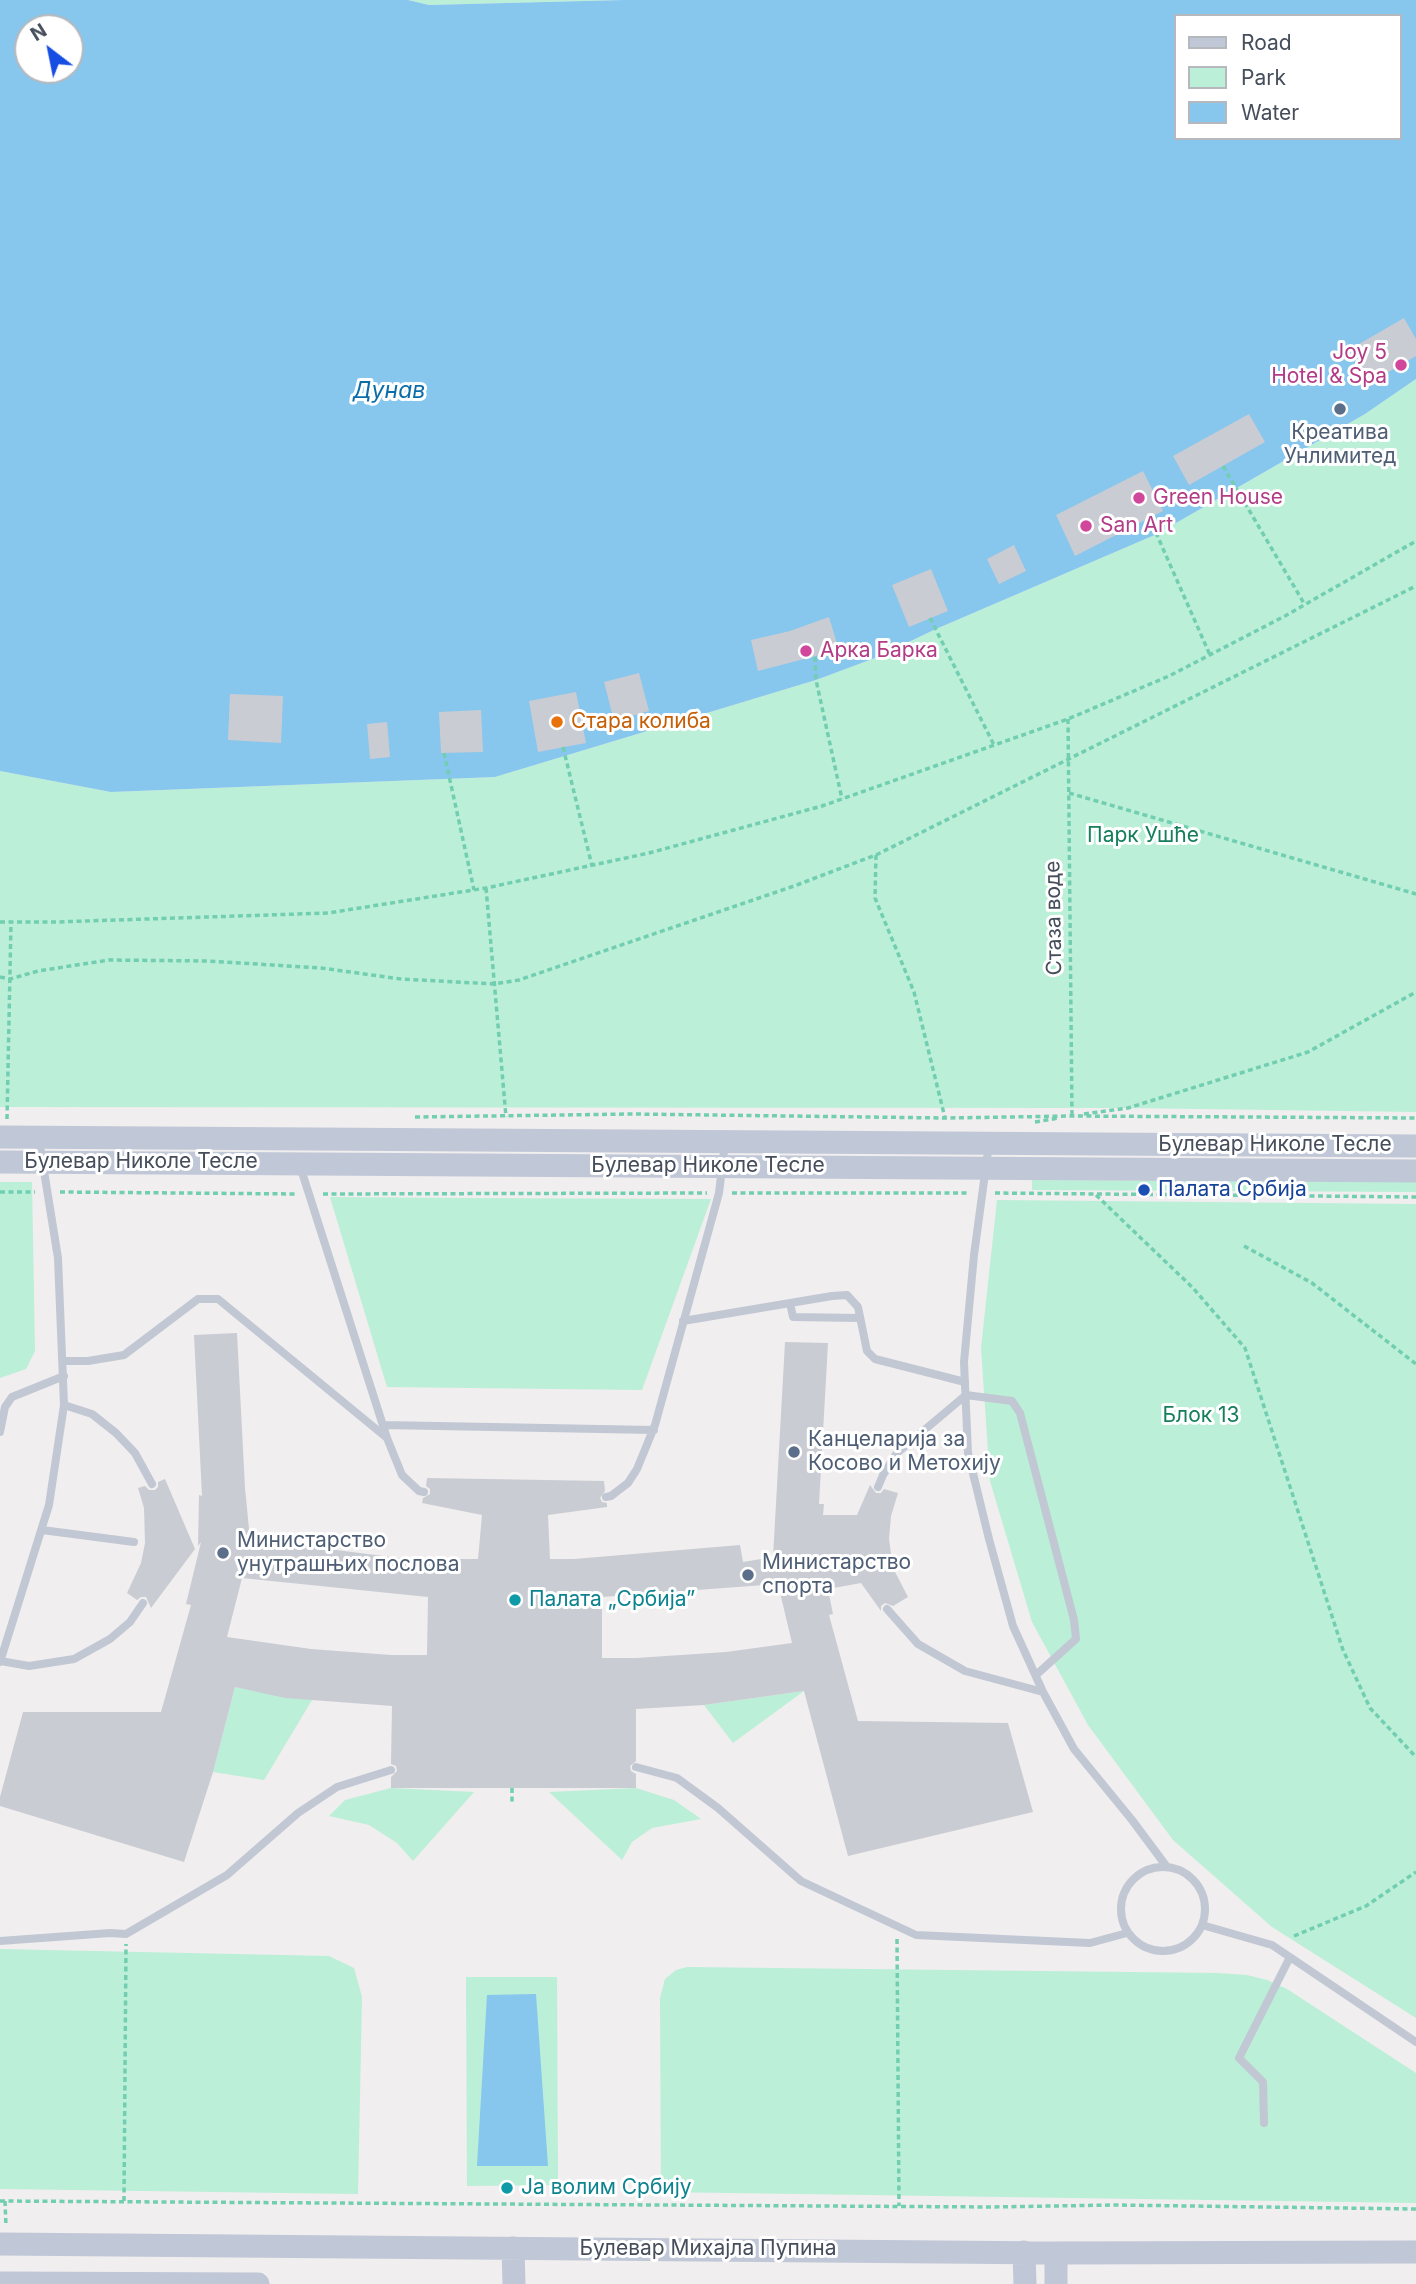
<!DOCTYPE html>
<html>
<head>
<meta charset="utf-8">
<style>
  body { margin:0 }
  #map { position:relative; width:1416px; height:2284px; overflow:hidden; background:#f0eeee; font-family:Inter,sans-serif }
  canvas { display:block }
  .legend { position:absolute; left:1174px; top:14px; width:228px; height:126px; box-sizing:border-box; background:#fff; border:2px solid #b5b8bd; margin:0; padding:9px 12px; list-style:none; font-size:21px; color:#464d5b }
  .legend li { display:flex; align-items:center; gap:14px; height:35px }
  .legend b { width:35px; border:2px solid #b5b8bd }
  .north { position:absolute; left:14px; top:14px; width:70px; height:70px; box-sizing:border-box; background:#fff; border:2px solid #b5b8bd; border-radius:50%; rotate:328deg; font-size:19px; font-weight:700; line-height:28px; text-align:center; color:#464d5b }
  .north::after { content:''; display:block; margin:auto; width:24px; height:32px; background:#164de2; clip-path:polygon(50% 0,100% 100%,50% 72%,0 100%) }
</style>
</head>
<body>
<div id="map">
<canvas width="1416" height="2284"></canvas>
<ul class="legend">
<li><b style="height:9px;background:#c0c7d7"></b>Road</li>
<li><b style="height:19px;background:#bbefd8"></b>Park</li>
<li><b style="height:19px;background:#87c6ed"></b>Water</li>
</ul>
<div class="north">N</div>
</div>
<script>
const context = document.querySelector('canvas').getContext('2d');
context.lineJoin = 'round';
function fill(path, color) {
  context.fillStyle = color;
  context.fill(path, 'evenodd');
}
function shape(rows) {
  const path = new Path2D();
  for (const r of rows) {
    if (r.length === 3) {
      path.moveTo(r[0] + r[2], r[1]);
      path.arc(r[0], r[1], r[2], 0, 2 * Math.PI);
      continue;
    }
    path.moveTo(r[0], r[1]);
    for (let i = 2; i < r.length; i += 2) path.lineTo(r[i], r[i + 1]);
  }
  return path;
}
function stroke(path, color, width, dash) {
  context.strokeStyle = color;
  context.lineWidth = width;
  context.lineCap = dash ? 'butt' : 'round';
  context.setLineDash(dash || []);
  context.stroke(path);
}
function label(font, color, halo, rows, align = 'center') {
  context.font = font + ' Inter,sans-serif';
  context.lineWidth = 6;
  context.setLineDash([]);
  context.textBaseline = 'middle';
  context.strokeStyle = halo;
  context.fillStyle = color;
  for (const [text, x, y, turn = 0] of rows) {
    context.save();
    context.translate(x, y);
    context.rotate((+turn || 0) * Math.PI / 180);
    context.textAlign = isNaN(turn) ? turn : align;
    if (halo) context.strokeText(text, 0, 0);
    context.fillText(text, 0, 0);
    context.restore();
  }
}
fill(shape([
  [408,0,624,0,429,5],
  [1416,379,1416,1112,1128,1108,0,1107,0,771,111,792,495,777,816,680,875,658,936,629,1157,534,1365,414],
  [1032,1180,1416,1182,1416,1192,1032,1190],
  [0,1182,32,1182,35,1351,26,1369,0,1378],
  [330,1197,464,1198,711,1199,642,1390,387,1387],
  [997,1200,1416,1204,1416,2018,1272,1927,1173,1840,1088,1725,1032,1622,990,1481,981,1348],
  [235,1687,312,1700,264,1780,213,1772],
  [804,1691,733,1743,704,1705],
  [391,1788,474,1792,413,1861,397,1843,369,1825,329,1816,345,1800],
  [636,1788,674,1800,701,1819,652,1828,632,1842,622,1860,549,1792],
  [0,1949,329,1956,354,1968,362,1997,358,2194,0,2189],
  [687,1967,1217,1973,1247,1975,1267,1980,1287,1989,1416,2073,1416,2203,661,2192,660,1998,665,1979,676,1970],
  [466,1977,557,1977,558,2185,467,2186]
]), '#bbefd8');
fill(shape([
  [0,0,408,0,429,5,624,0,1416,0,1416,379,1365,414,1157,534,936,629,875,658,816,680,495,777,111,792,0,771],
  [1176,16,1400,16,1400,138,1176,138],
  [28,28,70,28,70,70,28,70],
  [536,1994,548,2166,477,2166,487,1995]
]), '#87c6ed');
fill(shape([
  [1404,318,1416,339,1416,356,1371,382,1352,348],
  [1249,414,1265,442,1189,485,1173,456],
  [1143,471,1163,511,1075,556,1056,515],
  [1014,545,1026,571,999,584,987,559],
  [931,569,948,611,909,627,892,585],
  [829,617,839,650,758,671,751,640,790,631],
  [639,673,649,711,614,721,604,682],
  [576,692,586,743,538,752,529,701],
  [230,694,283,696,281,743,228,740],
  [481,710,483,752,441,753,439,712],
  [387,722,390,757,370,759,367,724],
  [237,1333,245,1488,250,1539,407,1559,478,1559,482,1515,422,1503,423,1498,430,1494,430,1489,426,1486,427,1478,604,1481,605,1491,600,1498,602,1502,607,1503,607,1507,548,1515,550,1559,574,1559,740,1545,743,1562,773,1557,785,1342,828,1343,819,1504,824,1504,823,1515,857,1515,870,1485,876,1493,881,1493,884,1489,898,1493,891,1516,889,1539,893,1568,908,1597,893,1606,885,1603,881,1606,881,1611,861,1583,828,1589,833,1614,829,1615,858,1721,1008,1723,1033,1812,848,1856,804,1691,704,1705,636,1709,636,1761,630,1766,631,1771,636,1774,636,1788,391,1788,391,1777,397,1771,396,1766,391,1764,392,1706,285,1698,235,1687,213,1772,184,1862,0,1806,0,1797,23,1712,161,1712,191,1605,186,1604,201,1542,198,1546,199,1495,202,1496,194,1335],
  [242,1578,428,1597,427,1655,391,1655,311,1649,227,1637],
  [778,1584,792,1643,726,1652,636,1658,602,1658,602,1597],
  [165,1479,195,1549,151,1608,146,1597,141,1597,137,1600,127,1593,141,1563,145,1543,144,1508,138,1488,145,1486,149,1490,155,1490,158,1487,158,1482]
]), '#caccd3');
stroke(shape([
  [1223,466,1305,605],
  [1149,517,1210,655],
  [930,618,994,745],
  [815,657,816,680,842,799],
  [1068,719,1072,1116],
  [563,747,592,866],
  [444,753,474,890],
  [1069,793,1416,894],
  [876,855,875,898,914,992,945,1118],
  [486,888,506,1117],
  [0,922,56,922,328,913,486,888,649,853,822,806,1068,719,1169,676,1285,616,1416,541],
  [0,977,10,979,38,971,109,960,207,961,321,968,401,979,494,984,519,980,794,886,876,855,1416,586],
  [1084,1114,1128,1108,1308,1052,1416,992],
  [415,1117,633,1114,945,1118,1072,1116,1416,1118],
  [7,1119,11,922],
  [1035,1122,1059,1118],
  [0,1192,35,1192],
  [60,1192,297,1194],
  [732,1193,969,1193],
  [995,1193,1416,1197],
  [323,1194,707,1193],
  [1096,1195,1193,1288,1245,1348,1343,1650,1370,1708,1416,1757],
  [1244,1246,1312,1283,1416,1364],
  [512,1788,512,1805],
  [1294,1936,1366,1906,1416,1872],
  [897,1939,899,2206],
  [0,2201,991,2207,1115,2205,1416,2209],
  [5,2201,6,2226],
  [124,2201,126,1944]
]), '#72ceb0', 3.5, [5, 3.5]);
stroke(shape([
  [989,1144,974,1255,964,1362,968,1453,989,1539,1013,1626,1043,1692,1074,1749,1132,1820,1167,1867],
  [300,1166,387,1438,402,1475,419,1491,424,1492],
  [790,1303,793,1317,860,1318],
  [683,1321,832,1296,847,1295,858,1307,867,1351,875,1359,965,1382],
  [63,1361,88,1361,124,1355,198,1299,218,1299,387,1438],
  [64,1405,92,1414,116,1433,135,1453,152,1484],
  [383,1425,654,1430],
  [0,1432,5,1407,12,1397,64,1376],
  [878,1487,883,1475,897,1453,966,1395,1012,1401,1020,1413,1074,1620,1076,1639,1036,1675],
  [606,1497,611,1496,628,1483,637,1469,655,1425,719,1193,725,1143],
  [42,1530,134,1542],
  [887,1609,918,1644,965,1671,1043,1692],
  [0,1661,29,1666,74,1659,110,1639,130,1622,143,1603],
  [0,1662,49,1505,64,1405,58,1258,39,1140],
  [636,1767,677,1778,718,1808,801,1881,916,1935,1090,1943,1127,1933],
  [1163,1909,42],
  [1202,1925,1272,1945,1416,2042],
  [0,1941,110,1933,126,1934,227,1875,298,1813,337,1787,391,1770],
  [1264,2123,1263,2082,1239,2058,1290,1957]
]), '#c1c7d3', 8);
stroke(shape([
  [0,1137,1416,1146],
  [0,1162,1416,1171],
  [0,2244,1056,2253,1416,2252],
  [513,2248,514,2284],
  [1024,2252,1025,2284],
  [0,2283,258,2284],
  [1056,2284,1056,2253]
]), '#c0c7d7', 23);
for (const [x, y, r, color] of [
  [1401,365,7,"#d1479c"],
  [1340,409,7,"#5c6f8a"],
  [1139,498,7,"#d1479c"],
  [1086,526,7,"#d1479c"],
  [806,651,7,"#d1479c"],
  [557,722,7,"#e8710a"],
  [1144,1190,7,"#1a4fb4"],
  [794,1452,7,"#5c6f8a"],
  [223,1553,7,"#5c6f8a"],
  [748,1575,7,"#5c6f8a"],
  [515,1600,7,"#0f9aa8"],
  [507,2188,7,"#0f9aa8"]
]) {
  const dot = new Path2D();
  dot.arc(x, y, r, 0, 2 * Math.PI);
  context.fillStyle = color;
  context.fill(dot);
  stroke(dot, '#fff', 2.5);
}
label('21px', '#b23c85', '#fff', [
  ["Joy 5",1387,353,"right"],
  ["Hotel & Spa",1387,377,"right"],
  ["Green House",1153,498],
  ["San Art",1100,526],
  ["Арка Барка",820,651]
], 'left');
label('21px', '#4e5e75', '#fff', [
  ["Креатива",1340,433,"center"],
  ["Унлимитед",1340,457,"center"],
  ["Канцеларија за",808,1440],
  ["Косово и Метохију",808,1464],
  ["Министарство",237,1541],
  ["унутрашњих послова",237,1565],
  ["Министарство",762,1563],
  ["спорта",762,1587]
], 'left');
label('21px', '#c56008', '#fff', [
  ["Стара колиба",571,722]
], 'left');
label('21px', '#157e5b', '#fff', [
  ["Парк Ушће",1143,836],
  ["Блок 13",1201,1416]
]);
label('21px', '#464d5b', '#fff', [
  ["Стаза воде",1054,918,-91],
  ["Булевар Николе Тесле",1275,1145],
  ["Булевар Николе Тесле",141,1162],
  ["Булевар Николе Тесле",708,1166],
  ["Булевар Михајла Пупина",708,2249]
]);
label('21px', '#164399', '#fff', [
  ["Палата Србија",1158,1190]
], 'left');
label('21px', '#0d838f', '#fff', [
  ["Палата „Србија”",529,1600],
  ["Ја волим Србију",521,2188]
], 'left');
label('italic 23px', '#0a6daa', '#fff', [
  ["Дунав",389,391]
]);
</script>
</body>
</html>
